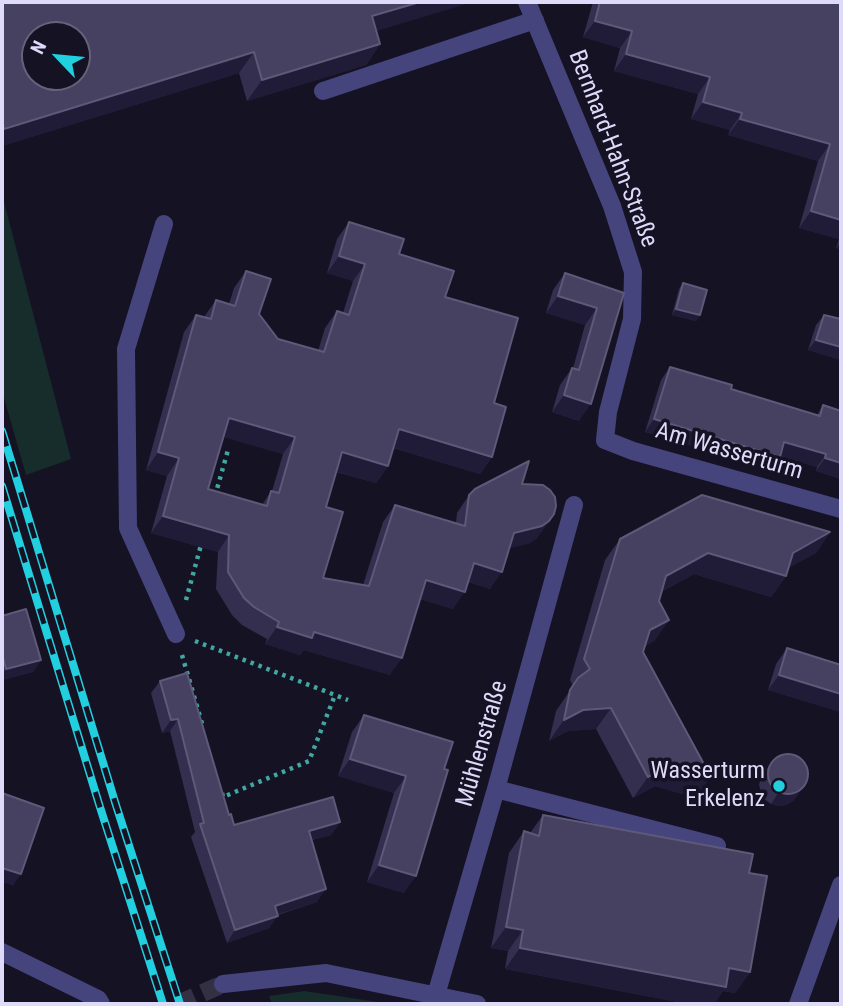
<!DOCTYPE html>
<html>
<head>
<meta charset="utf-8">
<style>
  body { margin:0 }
  #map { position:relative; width:843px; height:1006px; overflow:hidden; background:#151224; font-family:"Roboto Condensed",sans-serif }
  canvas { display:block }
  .frame { position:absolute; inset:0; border:4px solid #dedafa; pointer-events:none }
  .north { position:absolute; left:21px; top:21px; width:70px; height:70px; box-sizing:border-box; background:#151224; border:2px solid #65627a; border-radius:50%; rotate:296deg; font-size:19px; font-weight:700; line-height:28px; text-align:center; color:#dedafa }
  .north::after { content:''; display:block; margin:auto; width:24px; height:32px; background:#21cfdf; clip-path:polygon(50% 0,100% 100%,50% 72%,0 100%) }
</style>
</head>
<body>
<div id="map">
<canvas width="843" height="1006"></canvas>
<div class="frame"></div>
<div class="north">N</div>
</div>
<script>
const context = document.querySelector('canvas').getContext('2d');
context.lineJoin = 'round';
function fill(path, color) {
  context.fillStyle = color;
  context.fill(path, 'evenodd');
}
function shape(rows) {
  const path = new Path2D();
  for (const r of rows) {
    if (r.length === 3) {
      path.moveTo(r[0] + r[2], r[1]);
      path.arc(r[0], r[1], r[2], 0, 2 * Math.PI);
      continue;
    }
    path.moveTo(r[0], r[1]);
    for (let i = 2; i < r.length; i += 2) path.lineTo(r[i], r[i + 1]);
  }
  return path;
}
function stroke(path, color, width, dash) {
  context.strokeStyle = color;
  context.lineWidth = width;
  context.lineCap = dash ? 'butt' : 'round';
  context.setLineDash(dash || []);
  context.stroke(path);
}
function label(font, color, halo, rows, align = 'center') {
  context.font = font + ' "Roboto Condensed",sans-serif';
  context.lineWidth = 7;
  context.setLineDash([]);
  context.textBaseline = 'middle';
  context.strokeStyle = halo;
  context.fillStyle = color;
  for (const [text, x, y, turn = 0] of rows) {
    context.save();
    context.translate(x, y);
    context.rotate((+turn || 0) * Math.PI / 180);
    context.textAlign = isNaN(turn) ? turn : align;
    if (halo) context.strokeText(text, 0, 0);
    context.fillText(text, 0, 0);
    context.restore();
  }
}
fill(shape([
  [2,194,71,459,26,475,2,391],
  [304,991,345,997,390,1004,272,1004,269,996]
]), '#162d2c');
stroke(shape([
  [178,1004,223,984]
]), '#333044', 18, [18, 9]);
stroke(shape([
  [215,496,228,450],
  [186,600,201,545],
  [195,641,348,700],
  [182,655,203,727],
  [222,793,223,797,309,761,335,695]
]), '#40a8a0', 4.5, [3.5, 5]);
stroke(shape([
  [527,2,612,206,633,272,632,319,608,412,605,440,633,451,841,509],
  [323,91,535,20],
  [164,224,126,349,128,528,176,634],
  [496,789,717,846],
  [2,952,98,999,101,1004],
  [223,984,326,973,477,1004],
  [436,995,496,789,574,505],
  [798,1004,841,885]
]), '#45447c', 18);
const rail = shape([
  [2,431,115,802,180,1004],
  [2,486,99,804,163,1004]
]);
stroke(rail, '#21cfdf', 8);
stroke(rail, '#151224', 5, [16]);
fill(shape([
  [2,2,377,31,380,44,366,65,247,101,239,73,2,146],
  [591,2,841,2,841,249,836,248,839,239,799,228,818,161,728,135,730,130,691,119,698,94,614,71,620,48,583,37,593,2],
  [349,222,399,254,445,297,494,403,492,457,480,474,393,448,388,466,376,483,336,472,326,507,323,578,363,585,383,522,395,505,456,523,457,513,469,495,522,484,554,514,537,538,530,543,509,548,490,589,468,582,453,609,420,599,390,675,304,650,300,655,265,644,267,639,242,625,232,615,216,589,218,552,151,533,167,476,146,470,184,332,196,315,204,317,216,300,229,304,234,288,246,271,259,314,278,339,318,351,325,328,337,311,343,313,353,281,327,273,337,239],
  [224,437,283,454,272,491,271,491,262,505,208,489],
  [565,273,624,293,579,421,552,412,560,385,572,368,573,368,585,325,546,313,553,290],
  [683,283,700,315,696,321,672,315,679,289],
  [824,315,841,319,841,360,808,350,816,325],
  [670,367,731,389,817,415,823,405,841,411,841,479,816,471,817,467,780,456,771,469,645,432,661,380],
  [830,532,816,553,788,568,786,576,771,597,694,574,661,592,659,601,669,620,654,641,645,646,643,652,696,798,655,786,633,798,596,729,568,731,549,741,556,711,573,686,570,680,605,560,620,539],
  [2,616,41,660,33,672,2,680],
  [787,648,841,664,841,662,841,712,768,690,776,664],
  [160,681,234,825,340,822,331,835,312,840,317,902,278,915,269,928,227,943,191,837,195,832,170,731,162,733,151,693],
  [364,715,444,769,404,893,367,882,394,793,338,776,352,732],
  [774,759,806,783,793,801,786,805,778,806,771,804,764,799,761,792,759,785,761,777],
  [543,815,749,873,750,972,735,993,723,991,714,1004,688,1004,505,969,508,951,491,948,509,853,524,831,530,833]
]), '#342e4f');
fill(shape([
  [420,2,473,2,357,37,372,16],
  [595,21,632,31,620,48,583,37],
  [380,44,366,65,247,101,262,80],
  [254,52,239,73,2,146,2,132,4,129],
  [626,54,710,77,698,94,614,71],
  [703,102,742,113,730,130,691,119],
  [740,119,830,144,818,161,728,135],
  [811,211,841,220,841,236,839,239,799,228],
  [841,241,841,249,836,248],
  [339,256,365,264,353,281,327,273],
  [558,296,597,308,585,325,546,313],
  [676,309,700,315,696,321,672,315],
  [816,340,841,347,841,360,808,350],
  [564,395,591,404,579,421,552,412],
  [229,418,295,437,283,454,217,435],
  [654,419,780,457,771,469,645,432],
  [399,429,492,457,480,474,387,446],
  [784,442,826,454,817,467,775,454],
  [158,452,179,458,167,476,146,470],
  [342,452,388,466,376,483,330,470],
  [825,458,841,463,841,479,816,471],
  [163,516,229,535,218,552,151,533],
  [549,521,537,538,530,543,502,550,514,533],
  [830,532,816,553,779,574,786,576,771,597,694,574,651,597,666,576,708,553,793,553],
  [474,563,502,572,490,589,462,580],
  [426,580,465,592,453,609,414,597],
  [669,620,654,641,635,651,650,630],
  [277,627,314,632,402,658,390,675,304,650,300,655,265,644],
  [41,660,33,672,2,680,2,675,6,669],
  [779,675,841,694,841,712,768,690],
  [611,708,596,729,568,731,549,741,564,720,583,710],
  [178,719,170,731,162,733,171,720],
  [350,759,406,776,394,793,338,776],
  [670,765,711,777,696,798,655,786,633,798,648,777],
  [801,789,793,801,786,805,778,806,771,804,779,792],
  [340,822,331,835,300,843,309,831],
  [379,865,416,876,404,893,367,882],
  [2,868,21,874,13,886,2,882],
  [326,889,317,902,266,918,275,906],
  [278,916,269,928,227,943,235,930],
  [506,927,523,930,508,951,491,948],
  [520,948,729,968,750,972,735,993,723,991,714,1004,688,1004,505,969]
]), '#201b36');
const building = shape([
  [2,2,420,2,372,16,380,44,262,80,254,52,4,129,2,119,2,2],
  [35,35,77,35,77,77,35,77,35,35],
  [600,2,841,2,841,220,811,211,830,144,740,119,742,113,703,102,710,77,626,54,632,31,595,21,600,2],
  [349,222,404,239,399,254,454,271,445,297,518,318,494,403,506,407,492,457,399,429,388,466,342,452,326,507,343,512,323,578,369,586,395,505,465,526,469,495,475,489,529,461,522,484,543,485,550,490,555,497,556,506,554,514,549,521,542,526,514,533,502,572,474,563,465,592,426,580,402,658,314,632,312,638,277,627,279,622,254,607,244,598,228,572,229,535,163,516,179,458,158,452,196,315,211,319,216,300,235,306,246,271,271,279,259,314,278,339,324,352,337,311,349,315,365,264,339,256,349,222],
  [229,418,295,437,279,493,271,491,267,506,208,489,229,418],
  [565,273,624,293,591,404,564,395,572,368,579,370,597,308,558,296,565,273],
  [683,283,707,290,700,315,676,309,683,283],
  [824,315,841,319,841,347,816,340,824,315],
  [670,367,732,385,731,389,820,416,823,405,841,411,841,463,825,458,826,454,784,442,780,457,654,419,670,367],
  [702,495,830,532,793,553,786,576,708,553,666,576,659,601,669,620,650,630,643,652,711,777,670,765,648,777,611,708,583,710,564,720,570,690,578,678,590,669,584,659,620,539,702,495],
  [26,609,41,660,6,669,2,654,2,616,26,609],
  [787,648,841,665,841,694,779,675,787,648],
  [187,673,229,815,231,814,234,825,333,797,340,822,309,831,326,889,275,906,278,916,235,930,200,824,204,823,178,719,171,720,160,681,187,673],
  [364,715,453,742,444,769,448,770,416,876,379,865,406,776,350,759,364,715],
  [788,774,20],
  [2,793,44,808,21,874,2,868,2,793],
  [543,815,753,854,749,873,767,876,750,972,729,968,726,987,520,948,523,930,506,927,524,831,539,836,543,815]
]);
fill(building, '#464061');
stroke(building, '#5e5879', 2);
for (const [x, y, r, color] of [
  [779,786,7,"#21cfdf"]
]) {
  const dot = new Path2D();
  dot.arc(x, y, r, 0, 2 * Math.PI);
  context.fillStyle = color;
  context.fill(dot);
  stroke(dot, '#151224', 2.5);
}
label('24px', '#dedafa', '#151224', [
  ["Bernhard-Hahn-Straße",612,149,69],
  ["Am Wasserturm",729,452,16],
  ["Mühlenstraße",483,744,-74]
]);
label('24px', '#dedafa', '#151224', [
  ["Wasserturm",765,772],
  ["Erkelenz",765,800]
], 'right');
</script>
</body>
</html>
